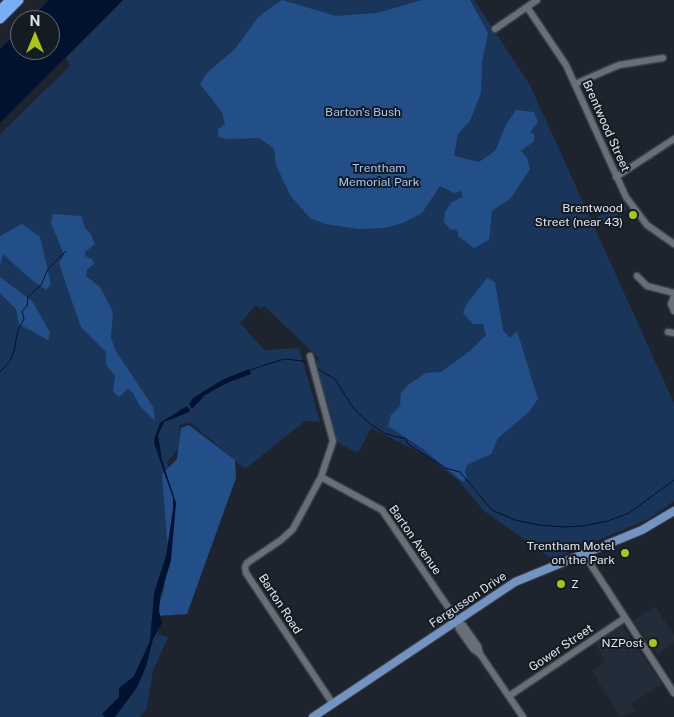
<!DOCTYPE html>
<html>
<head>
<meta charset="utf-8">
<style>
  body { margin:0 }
  #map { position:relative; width:674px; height:717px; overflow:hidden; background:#1e242d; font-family:"Public Sans",sans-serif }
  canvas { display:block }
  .north { position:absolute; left:10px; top:10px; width:50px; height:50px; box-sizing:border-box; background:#151b23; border:1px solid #666b73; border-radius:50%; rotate:0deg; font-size:14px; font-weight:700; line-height:20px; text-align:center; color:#e0e4ea }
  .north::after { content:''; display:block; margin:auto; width:18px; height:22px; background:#abc616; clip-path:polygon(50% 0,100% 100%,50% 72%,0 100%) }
</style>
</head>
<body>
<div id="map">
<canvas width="674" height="717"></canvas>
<div class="north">N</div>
</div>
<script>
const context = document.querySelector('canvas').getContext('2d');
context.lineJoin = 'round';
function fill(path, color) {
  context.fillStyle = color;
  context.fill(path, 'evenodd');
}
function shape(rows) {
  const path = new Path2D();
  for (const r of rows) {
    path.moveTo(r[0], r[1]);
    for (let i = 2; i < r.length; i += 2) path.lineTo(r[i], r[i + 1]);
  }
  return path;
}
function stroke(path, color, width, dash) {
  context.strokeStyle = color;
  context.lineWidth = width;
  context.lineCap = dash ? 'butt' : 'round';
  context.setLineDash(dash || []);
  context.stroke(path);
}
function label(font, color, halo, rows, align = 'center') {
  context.font = font + ' "Public Sans",sans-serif';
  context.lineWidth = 4;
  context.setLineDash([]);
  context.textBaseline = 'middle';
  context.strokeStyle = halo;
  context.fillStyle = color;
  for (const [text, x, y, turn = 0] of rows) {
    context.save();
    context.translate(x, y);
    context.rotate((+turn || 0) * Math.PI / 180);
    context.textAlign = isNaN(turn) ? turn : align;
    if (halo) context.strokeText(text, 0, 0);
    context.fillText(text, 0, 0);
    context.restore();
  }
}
fill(shape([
  [655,606,674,635,674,643,658,655,633,621],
  [622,625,662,684,631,704,636,711,620,716,592,671,605,662,596,644]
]), '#232d3a');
fill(shape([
  [123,0,474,0,530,85,674,403,674,501,649,519,552,559,484,511,459,481,427,456,371,428,358,453,338,443,316,364,319,358,264,306,261,309,256,305,240,323,264,350,299,348,320,422,305,421,245,469,190,422,180,425,179,448,167,462,179,500,158,634,168,637,153,671,147,708,140,717,0,717,0,134,70,66,66,58],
  [623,203,627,209,603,224,598,221,597,217]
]), '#19355a');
fill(shape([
  [282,0,336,16,377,13,422,0,470,0,488,33,482,62,481,93,470,121,458,134,454,156,479,162,495,151,506,125,516,110,534,112,538,122,530,132,534,134,534,141,521,151,527,158,530,169,511,198,492,211,489,240,474,248,458,236,458,232,455,229,451,230,444,222,445,212,452,202,463,197,461,191,454,193,440,186,422,213,403,223,385,228,358,229,325,224,310,218,290,195,276,165,274,149,259,138,228,139,218,137,218,129,225,124,222,112,200,84,207,73,235,49,259,16],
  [53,214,81,216,85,228,90,233,95,244,85,252,85,256,92,259,94,264,87,270,86,276,100,287,113,312,111,337,115,350,153,407,155,421,140,406,133,393,128,389,119,397,113,391,115,376,106,365,106,352,81,327,69,293,59,263,64,255,51,223],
  [22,224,40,237,51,284,46,290,27,276,3,254,0,266,0,236],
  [0,277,33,302,50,333,48,340,19,324,16,309,0,293],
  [487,278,495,282,503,330,510,338,517,331,538,399,529,412,498,438,491,454,467,465,465,472,467,477,463,482,423,449,388,426,391,415,400,406,401,393,408,385,426,373,441,372,470,351,486,335,483,324,473,324,463,313,466,305],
  [189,425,235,460,236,478,187,614,156,616,164,589,168,551,162,474,177,459,181,428]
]), '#234f89');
fill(shape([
  [49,0,123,0,0,123,0,49,20,30,20,50,50,50,50,20,29,20],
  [249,369,251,374,229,382,205,395,192,409,189,404,193,398,222,380],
  [187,406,190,410,189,412,164,422,158,435,162,460,176,503,171,560,160,598,159,611,162,623,153,639,146,667,136,689,115,717,105,717,102,714,119,697,119,688,134,676,150,641,154,593,166,556,173,509,173,498,154,443,155,437,160,423]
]), '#00122f');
stroke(shape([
  [316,368,335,379,354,409,370,424,386,434,406,439,408,444,445,468,460,472,492,510,515,520,539,525,564,527,583,526,608,521,629,513,674,480],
  [250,370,284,359,303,361,310,365],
  [0,372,10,361,14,351,18,330,24,319,22,311,27,306,28,297,41,285,48,269,66,251]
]), '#00122f', 1);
const minor = shape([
  [527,7,566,65,626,197,647,225,674,244],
  [495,29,537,0],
  [575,84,619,65,663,58],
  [616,177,674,139],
  [637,276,647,286,674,293],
  [674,296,671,304,674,311],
  [668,332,674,333],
  [310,356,333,441,321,477,382,510,454,616,459,629,473,649,480,654],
  [321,477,293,529,281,540,247,563,245,567,246,573,333,704],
  [584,554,674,693],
  [457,621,463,625,478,646,480,654,523,717],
  [509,696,625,618]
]);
const major = shape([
  [313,717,515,582,642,530,674,511]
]);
const highway = shape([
  [0,10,10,0],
  [0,19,19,0]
]);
stroke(minor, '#3c4148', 9);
stroke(major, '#3c4148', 10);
stroke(highway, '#3c4148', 11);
stroke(minor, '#686f79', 6);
stroke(major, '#7294c3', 8);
stroke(highway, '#79adf4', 9);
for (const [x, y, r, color] of [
  [633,215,5,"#abc616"],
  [625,553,5,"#abc616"],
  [561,584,5,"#abc616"],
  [653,643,5,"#abc616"]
]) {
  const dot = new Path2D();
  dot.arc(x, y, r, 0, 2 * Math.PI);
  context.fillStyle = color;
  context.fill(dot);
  stroke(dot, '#151b23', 2);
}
label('12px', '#9fc4f7', '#151b23', [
  ["Barton's Bush",363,112],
  ["Trentham",379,168],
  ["Memorial Park",379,182]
]);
label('12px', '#e0e4ea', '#151b23', [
  ["Brentwood Street",606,126,66],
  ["Barton Avenue",415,540,55],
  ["Fergusson Drive",468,600,-34],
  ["Barton Road",280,604,57],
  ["Gower Street",561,648,-34]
]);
label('12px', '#e0e4ea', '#151b23', [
  ["Brentwood",623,208],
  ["Street (near 43)",623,222],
  ["Trentham Motel",615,546],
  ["on the Park",615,560],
  ["Z",571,584,"left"],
  ["NZPost",643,643]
], 'right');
</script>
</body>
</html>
